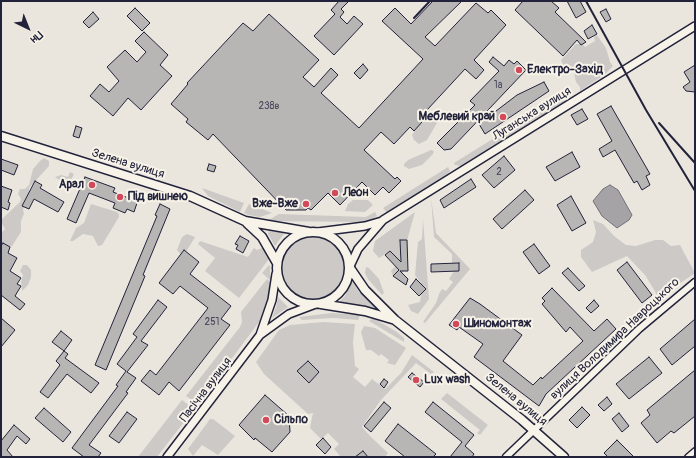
<!DOCTYPE html>
<html>
<head>
<meta charset="utf-8">
<style>
  body { margin:0 }
  #map { position:relative; width:696px; height:458px; overflow:hidden; background:#eae6de; font-family:Pangolin,sans-serif }
  canvas { display:block }
  .frame { position:absolute; inset:0; border:2px solid #22223b; pointer-events:none }
  .north { position:absolute; left:8px; top:8px; width:40px; height:40px; -webkit-text-stroke:3px #f7f3e8; paint-order:stroke; rotate:137deg; font-size:11px; font-weight:700; line-height:16px; text-align:center; color:#22223b }
  .north::after { content:''; display:block; margin:auto; width:14px; height:18px; background:#22223b; clip-path:polygon(50% 0,100% 100%,50% 72%,0 100%) }
</style>
</head>
<body>
<div id="map">
<canvas width="696" height="458"></canvas>
<div class="frame"></div>
<div class="north">Пн</div>
</div>
<script>
const context = document.querySelector('canvas').getContext('2d');
context.lineJoin = 'round';
function fill(path, color) {
  context.fillStyle = color;
  context.fill(path, 'evenodd');
}
function shape(rows) {
  const path = new Path2D();
  for (const r of rows) {
    if (r.length === 3) {
      path.moveTo(r[0] + r[2], r[1]);
      path.arc(r[0], r[1], r[2], 0, 2 * Math.PI);
      continue;
    }
    path.moveTo(r[0], r[1]);
    for (let i = 2; i < r.length; i += 2) path.lineTo(r[i], r[i + 1]);
  }
  return path;
}
function stroke(path, color, width, dash) {
  context.strokeStyle = color;
  context.lineWidth = width;
  context.lineCap = dash ? 'butt' : 'round';
  context.setLineDash(dash || []);
  context.stroke(path);
}
function label(font, color, halo, rows, align = 'center') {
  context.font = font + ' Pangolin,sans-serif';
  context.lineWidth = 4;
  context.setLineDash([]);
  context.textBaseline = 'middle';
  context.strokeStyle = halo;
  context.fillStyle = color;
  for (const [text, x, y, turn = 0] of rows) {
    context.save();
    context.translate(x, y);
    context.rotate((+turn || 0) * Math.PI / 180);
    context.textAlign = isNaN(turn) ? turn : align;
    if (halo) context.strokeText(text, 0, 0);
    context.fillText(text, 0, 0);
    context.restore();
  }
}
fill(shape([
  [597,35,606,48,610,62,613,66,604,75,580,91,580,87,576,82,573,68,563,65,561,60,576,44,583,44,585,47,595,41,594,37],
  [562,96,564,102,461,166,455,165,454,163],
  [432,117,438,120,437,123,427,140,419,144,414,140,412,135,419,125],
  [431,150,434,151,433,154,422,165,409,169,404,166,404,164,408,160],
  [44,158,49,161,49,166,29,188,29,199,23,209,24,214,21,221,21,232,12,246,8,249,1,250,1,233,5,229,2,224,2,219,20,202,21,199,18,194,20,189,25,189,29,185,33,169,40,161],
  [448,167,450,171,446,176,387,213,383,208],
  [70,172,74,174,68,186,55,177,61,175,68,177],
  [202,188,244,203,240,212,208,196],
  [431,198,436,233,470,269,425,323,423,322,436,303,439,294,442,289,446,291,453,282,449,279,454,271,459,271,459,263,452,263,452,254,434,237],
  [353,200,368,200,373,205,365,212,345,211,348,204],
  [91,204,117,212,119,214,119,217,102,245,98,246,93,236,83,234,73,241,70,241,76,228,84,223],
  [249,204,272,213,260,217,249,215,244,213],
  [375,212,377,216,370,220,360,222,267,221,279,214,366,217],
  [415,212,408,237,405,257,401,258,400,261,405,269,401,275,393,276,391,271,397,264,392,258,394,255,390,251,379,258,373,251,375,241],
  [423,219,429,299,418,314,411,311,408,305,420,302,421,296,421,283,415,275,418,242,422,239],
  [593,220,603,224,614,236,626,245,636,246,655,240,663,240,671,246,680,245,695,273,673,288,658,304,656,293,645,275,627,256,592,272,581,257,581,250,593,242,596,232],
  [269,231,285,232,275,246,268,234],
  [187,234,195,237,183,257,177,250,182,237],
  [313,268,31],
  [200,241,248,257,254,248,257,250,262,248,261,243,266,247,269,259,239,298,205,271,215,258,198,244],
  [23,265,27,265,31,270,31,277,28,285,22,291,21,282,23,275,20,271],
  [269,265,270,266,270,280,262,273],
  [366,267,369,268,379,279,384,293,382,295,368,279,365,273],
  [267,279,272,283,262,318,198,404,186,396,240,327,242,322,241,312],
  [352,281,359,292,378,310,338,303,345,296],
  [278,297,288,307,272,318,276,307],
  [332,313,360,315,358,320,333,318,302,320,299,317],
  [373,318,397,332,404,338,404,342,369,321],
  [323,322,355,324,353,342,355,366,359,369,353,377,365,387,372,379,385,389,401,373,412,355,434,372,431,374,416,363,381,400,362,427,370,436,388,453,385,457,341,457,334,449,339,444,328,433,321,439,310,428,313,413,308,414,264,374,256,362,279,330,290,325],
  [364,326,375,328,406,348,395,365,387,363,389,360,381,354,379,356,371,350,366,350,361,332],
  [447,393,488,425,480,435,477,433,480,430,441,399],
  [182,400,194,409,157,457,138,457],
  [210,419,213,419,235,436,218,455,202,445,193,456,188,449]
]), '#cdc9c6');
const water = shape([
  [610,185,618,190,632,215,629,220,617,228,602,216,593,201,603,189,610,185]
]);
fill(water, '#a6a3a6');
stroke(water, '#716f7b', 1);
const building = shape([
  [339,1,349,1,341,9,344,12,340,17,347,24,354,16,363,24,334,55,314,36,335,14,331,10,339,1],
  [433,1,462,1,425,37,435,46,476,3,488,13,491,10,506,25,474,60,484,70,476,79,465,69,427,110,430,113,414,131,410,127,394,144,381,132,364,150,395,179,397,177,401,181,389,193,383,187,375,195,362,182,340,205,328,193,311,210,308,208,306,210,286,210,213,134,208,140,186,122,188,119,171,104,188,84,187,83,243,23,253,31,269,14,319,60,303,77,314,87,331,68,338,75,321,93,359,128,423,59,382,21,395,8,411,24,433,1],
  [523,1,551,1,559,8,555,12,586,42,581,45,577,40,563,56,515,10,523,1],
  [567,1,580,1,586,12,576,18,567,1],
  [135,8,150,23,142,31,127,16,135,8],
  [606,9,611,19,606,22,600,12,606,9],
  [93,12,99,19,89,28,83,22,93,12],
  [592,25,597,34,588,39,584,31,592,25],
  [144,32,168,55,160,65,172,76,141,110,128,98,113,116,90,96,100,84,109,92,119,81,107,67,125,50,137,62,146,52,135,41,144,32],
  [493,57,504,66,509,60,514,64,517,61,526,70,451,149,444,150,437,143,475,105,470,101,499,71,489,62,493,57],
  [363,64,368,70,360,79,354,73,363,64],
  [695,65,695,92,686,91,683,87,690,82,684,72,695,65],
  [544,82,549,91,485,134,479,124,517,95,544,82],
  [611,106,650,174,646,176,650,185,642,190,637,181,634,183,615,150,603,157,599,149,612,141,597,114,611,106],
  [582,109,588,119,577,125,571,115,582,109],
  [76,126,82,128,79,138,73,136,76,126],
  [572,152,580,167,555,181,546,167,572,152],
  [504,156,515,170,494,188,482,175,504,156],
  [1,159,18,165,14,175,1,170,1,159],
  [209,164,216,166,214,172,207,170,209,164],
  [85,177,115,188,113,192,131,199,132,194,139,197,134,212,127,209,125,213,113,208,115,203,89,193,76,223,67,219,85,177],
  [471,179,476,187,444,208,440,200,471,179],
  [35,181,42,185,40,188,64,202,58,212,34,199,29,209,22,206,35,181],
  [1,186,12,190,8,202,10,203,8,210,1,207,1,186],
  [525,190,534,200,502,229,493,219,525,190],
  [571,196,586,223,572,231,557,205,571,196],
  [160,204,170,209,143,275,145,276,106,370,95,365,157,216,155,215,160,204],
  [240,236,249,241,243,253,236,249,238,245,235,244,240,236],
  [400,240,407,240,408,271,400,271,408,279,406,285,393,276,399,270,385,255,390,251,401,262,400,240],
  [3,243,10,247,8,253,17,258,10,271,21,278,17,284,21,286,15,296,25,304,20,310,1,295,1,246,3,243],
  [534,244,550,266,539,274,523,252,534,244],
  [184,250,199,262,190,274,231,306,221,319,230,325,179,391,169,382,159,395,141,381,150,370,156,375,208,308,180,286,173,294,159,283,184,250],
  [627,262,652,295,642,303,617,270,627,262],
  [459,263,459,271,431,272,431,264,459,263],
  [568,268,585,286,579,291,562,273,568,268],
  [416,279,426,289,419,296,410,287,416,279],
  [552,288,594,331,607,319,616,329,546,394,539,406,474,357,483,344,459,327,457,330,449,325,470,298,480,304,522,335,503,361,533,385,541,377,542,379,583,341,570,327,566,332,542,304,545,301,542,298,552,288],
  [158,300,167,307,141,341,148,345,127,372,136,378,126,392,128,393,89,445,101,453,98,457,84,457,72,448,118,386,116,385,126,371,117,364,137,337,133,334,158,300],
  [594,300,599,306,591,313,586,308,594,300],
  [1,318,15,330,1,347,1,318],
  [695,319,695,346,672,365,660,349,695,319],
  [61,331,72,340,64,351,52,342,61,331],
  [64,351,68,354,65,358,99,383,91,393,67,374,48,398,40,392,60,365,56,361,64,351],
  [649,357,662,373,629,399,616,384,649,357],
  [308,361,319,372,309,383,297,371,308,361],
  [695,370,695,416,674,433,671,431,657,443,641,423,650,415,647,410,695,370],
  [412,373,424,382,420,387,408,377,412,373],
  [384,379,388,382,384,388,380,384,384,379],
  [265,395,289,416,290,432,272,452,255,438,254,440,239,425,265,395],
  [607,397,612,404,604,411,598,405,607,397],
  [384,402,391,408,371,432,364,426,384,402],
  [433,402,474,435,465,446,474,454,472,457,450,457,462,442,425,412,433,402],
  [582,407,590,415,577,428,569,420,582,407],
  [44,408,71,432,63,442,35,418,44,408],
  [127,412,137,419,119,443,109,436,127,412],
  [619,413,629,426,622,432,612,419,619,413],
  [398,424,436,454,433,457,405,457,385,441,398,424],
  [14,425,30,439,26,444,17,436,7,450,13,457,1,457,1,441,14,425],
  [323,438,331,447,325,454,316,445,323,438],
  [617,440,634,457,608,457,604,453,617,440],
  [363,451,368,457,355,457,363,451]
]);
fill(building, '#b8b6b5');
stroke(building, '#22223b', 1);
const minor = shape([
  [688,457,695,451]
]);
const tertiary = shape([
  [506,457,639,329,695,282]
]);
const secondary = shape([
  [318,232,365,226,382,221],
  [350,266,358,249,383,220,695,26],
  [260,335,289,314,313,305],
  [167,457,260,335,272,300,276,274]
]);
const primary = shape([
  [1,136,190,196,245,221,309,232],
  [247,223,262,237,277,263],
  [313,268,36],
  [350,268,365,290,395,320,522,420,564,457],
  [321,304,365,311,392,319]
]);
stroke(minor, '#22223b', 8);
stroke(tertiary, '#22223b', 9);
stroke(secondary, '#22223b', 10);
stroke(primary, '#22223b', 11);
stroke(minor, '#f7f3e8', 5);
stroke(tertiary, '#f7f3e8', 6);
stroke(secondary, '#f7f3e8', 7);
stroke(primary, '#f7f3e8', 8);
stroke(shape([
  [586,1,646,110,695,191],
  [414,18,430,1],
  [659,123,695,163]
]), '#22223b', 2);
for (const [x, y, r, color] of [
  [519,70,4,"#d1495b"],
  [503,117,4,"#d1495b"],
  [92,185,4,"#d1495b"],
  [335,193,4,"#d1495b"],
  [120,197,4,"#d1495b"],
  [306,204,4,"#d1495b"],
  [456,324,4,"#d1495b"],
  [416,380,4,"#d1495b"],
  [266,420,4,"#d1495b"]
]) {
  const dot = new Path2D();
  dot.arc(x, y, r, 0, 2 * Math.PI);
  context.fillStyle = color;
  context.fill(dot);
  stroke(dot, '#f7f3e8', 1.5);
}
label('10px', '#48475a', null, [
  ["1а",498,85],
  ["238в",269,106],
  ["2",499,172],
  ["251",212,322]
]);
label('bold 12px', '#22223b', '#f7f3e8', [
  ["Електро-Захід",527,70],
  ["Меблевий край",495,117,"right"],
  ["Арал",84,185,"right"],
  ["Леон",343,193],
  ["Під вишнею",128,197],
  ["Вже-Вже",298,204,"right"],
  ["Шиномонтаж",464,324],
  ["Lux wash",424,380],
  ["Сільпо",274,420]
], 'left');
label('12px', '#22223b', '#f7f3e8', [
  ["Луганська вулиця",532,114,-32],
  ["Зелена вулиця",128,164,17],
  ["вулиця Володимира Навроцького",615,339,-43],
  ["Пасічна вулиця",206,390,-53],
  ["Зелена вулиця",516,400,39]
]);
</script>
</body>
</html>
